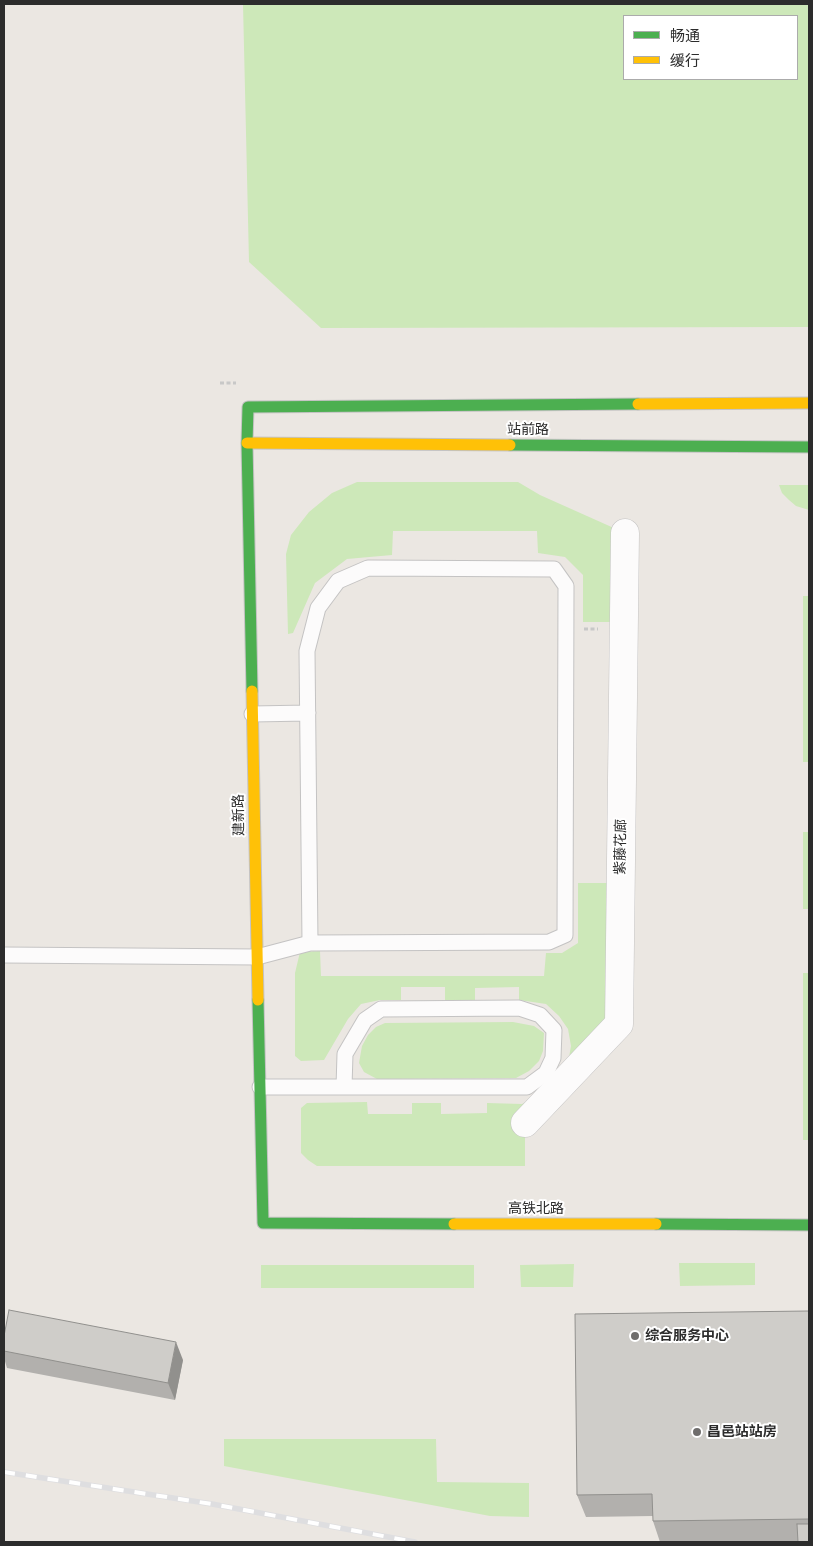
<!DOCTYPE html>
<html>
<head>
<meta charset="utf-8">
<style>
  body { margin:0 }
  #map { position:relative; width:813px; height:1546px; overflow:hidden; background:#ebe7e2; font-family:Figtree,"Noto Sans SC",sans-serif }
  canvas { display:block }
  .frame { position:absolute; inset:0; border:5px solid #2c2c2c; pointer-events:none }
  .legend { position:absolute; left:623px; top:15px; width:175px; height:65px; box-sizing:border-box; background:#fff; border:1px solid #ababab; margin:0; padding:6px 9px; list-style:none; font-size:15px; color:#2c2c2c }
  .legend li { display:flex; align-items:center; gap:10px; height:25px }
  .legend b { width:25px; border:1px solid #ababab }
</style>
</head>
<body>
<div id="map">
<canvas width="813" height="1546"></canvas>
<div class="frame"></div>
<ul class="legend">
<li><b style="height:6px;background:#4caf50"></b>畅通</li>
<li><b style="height:6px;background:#ffc107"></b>缓行</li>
</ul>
</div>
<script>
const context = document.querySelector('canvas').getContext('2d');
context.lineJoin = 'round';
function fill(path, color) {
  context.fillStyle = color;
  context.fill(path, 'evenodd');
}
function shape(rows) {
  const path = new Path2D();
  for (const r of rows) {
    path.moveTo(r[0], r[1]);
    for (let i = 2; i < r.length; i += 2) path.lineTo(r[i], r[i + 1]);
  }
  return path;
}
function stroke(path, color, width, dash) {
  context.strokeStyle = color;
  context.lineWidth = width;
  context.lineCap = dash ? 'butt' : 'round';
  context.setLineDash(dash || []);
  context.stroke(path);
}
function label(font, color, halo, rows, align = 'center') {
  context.font = font + ' Figtree,"Noto Sans SC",sans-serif';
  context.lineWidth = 4;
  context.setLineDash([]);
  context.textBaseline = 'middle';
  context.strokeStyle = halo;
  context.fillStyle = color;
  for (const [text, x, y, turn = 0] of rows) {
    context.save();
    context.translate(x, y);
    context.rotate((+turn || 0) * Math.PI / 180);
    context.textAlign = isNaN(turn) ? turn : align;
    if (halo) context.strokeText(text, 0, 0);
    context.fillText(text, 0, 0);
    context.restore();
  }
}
fill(shape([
  [243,4,809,4,809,327,321,328,249,262],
  [797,16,797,79,624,79,624,16],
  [357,482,518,482,540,495,625,533,624,622,583,622,583,575,565,557,538,553,537,531,393,531,392,555,347,559,315,583,293,633,288,634,286,554,291,535,309,512,332,493],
  [779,485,809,485,809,510,796,506,789,500,782,493],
  [803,596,809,596,809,762,803,762],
  [803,832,809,832,809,909,803,909],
  [578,883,621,883,619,1024,525,1123,525,1166,317,1166,308,1160,301,1153,301,1108,307,1103,367,1102,368,1114,412,1114,412,1103,441,1103,441,1114,487,1113,487,1103,522,1104,548,1091,568,1063,571,1046,568,1029,559,1016,546,1004,519,1000,519,987,475,988,475,1000,445,1000,445,987,401,987,401,1000,380,1000,361,1004,348,1019,324,1060,301,1061,295,1056,295,973,300,952,320,951,321,976,544,976,546,953,562,953,578,943],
  [803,973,809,973,809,1140,803,1140],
  [513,1022,534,1026,544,1033,543,1051,539,1061,529,1071,516,1078,377,1079,364,1072,359,1063,362,1046,368,1035,376,1027,385,1023],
  [679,1263,755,1263,755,1285,680,1286],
  [574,1264,573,1287,521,1287,520,1265],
  [261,1265,474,1265,474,1288,261,1288],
  [224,1439,436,1439,437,1482,529,1483,529,1517,490,1516,224,1466]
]), '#cde8b9');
const lane = shape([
  [252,714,308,713],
  [4,955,257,957,310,943,549,942,565,935,566,586,554,569,368,568,338,581,318,608,307,651,310,943],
  [260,1087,527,1087,546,1073,553,1058,554,1030,540,1015,519,1008,381,1009,365,1020,345,1054,344,1087]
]);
const street = shape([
  [525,1123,619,1024,625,533]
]);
const fast = shape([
  [510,445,809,447],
  [252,691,247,443,248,407,638,404],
  [258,1000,263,1223,454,1224],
  [656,1224,809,1225]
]);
const slow = shape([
  [638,404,809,403],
  [247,443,510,445],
  [252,691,258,1000],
  [454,1224,656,1224]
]);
stroke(lane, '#c4c3c3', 17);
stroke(street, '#c4c3c3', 29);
stroke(fast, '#c4c3c3', 13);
stroke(slow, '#c4c3c3', 13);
stroke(shape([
  [220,383,236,383],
  [584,629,598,629]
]), '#c8c8c7', 3, [4, 2.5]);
stroke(lane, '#fcfbfb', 15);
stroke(street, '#fcfbfb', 28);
stroke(fast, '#4caf50', 11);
stroke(slow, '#ffc107', 11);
const rail = shape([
  [4,1472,212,1504,415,1542]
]);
stroke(rail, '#dedee0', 5.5);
stroke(rail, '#fff', 4, [11]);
fill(shape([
  [809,1311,809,1542,660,1542,653,1521,653,1516,586,1517,577,1495],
  [4,1336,183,1360,175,1400,7,1368,4,1358]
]), '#b2b0ad');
fill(shape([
  [176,1342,183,1360,175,1400,168,1383]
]), '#91908d');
const building = shape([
  [9,1310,176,1342,168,1383,4,1351,4,1336,9,1310],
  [809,1311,809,1519,653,1521,652,1494,577,1495,575,1314,809,1311],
  [797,1524,809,1524,809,1542,798,1542,797,1524]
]);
fill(building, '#cfcdc9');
stroke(building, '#91908d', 1);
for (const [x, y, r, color] of [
  [635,1336,5,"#6f6d6c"],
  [697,1432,5,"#6f6d6c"]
]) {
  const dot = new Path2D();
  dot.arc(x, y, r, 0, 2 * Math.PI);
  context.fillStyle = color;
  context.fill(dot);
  stroke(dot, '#fff', 2);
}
label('14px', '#2c2c2c', '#fff', [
  ["站前路",528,430],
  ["建新路",239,815,-91],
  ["紫藤花廊",621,847,-89],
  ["高铁北路",536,1209]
]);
label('bold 14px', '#2c2c2c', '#fff', [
  ["综合服务中心",645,1336],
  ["昌邑站站房",707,1432]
], 'left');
</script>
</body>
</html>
